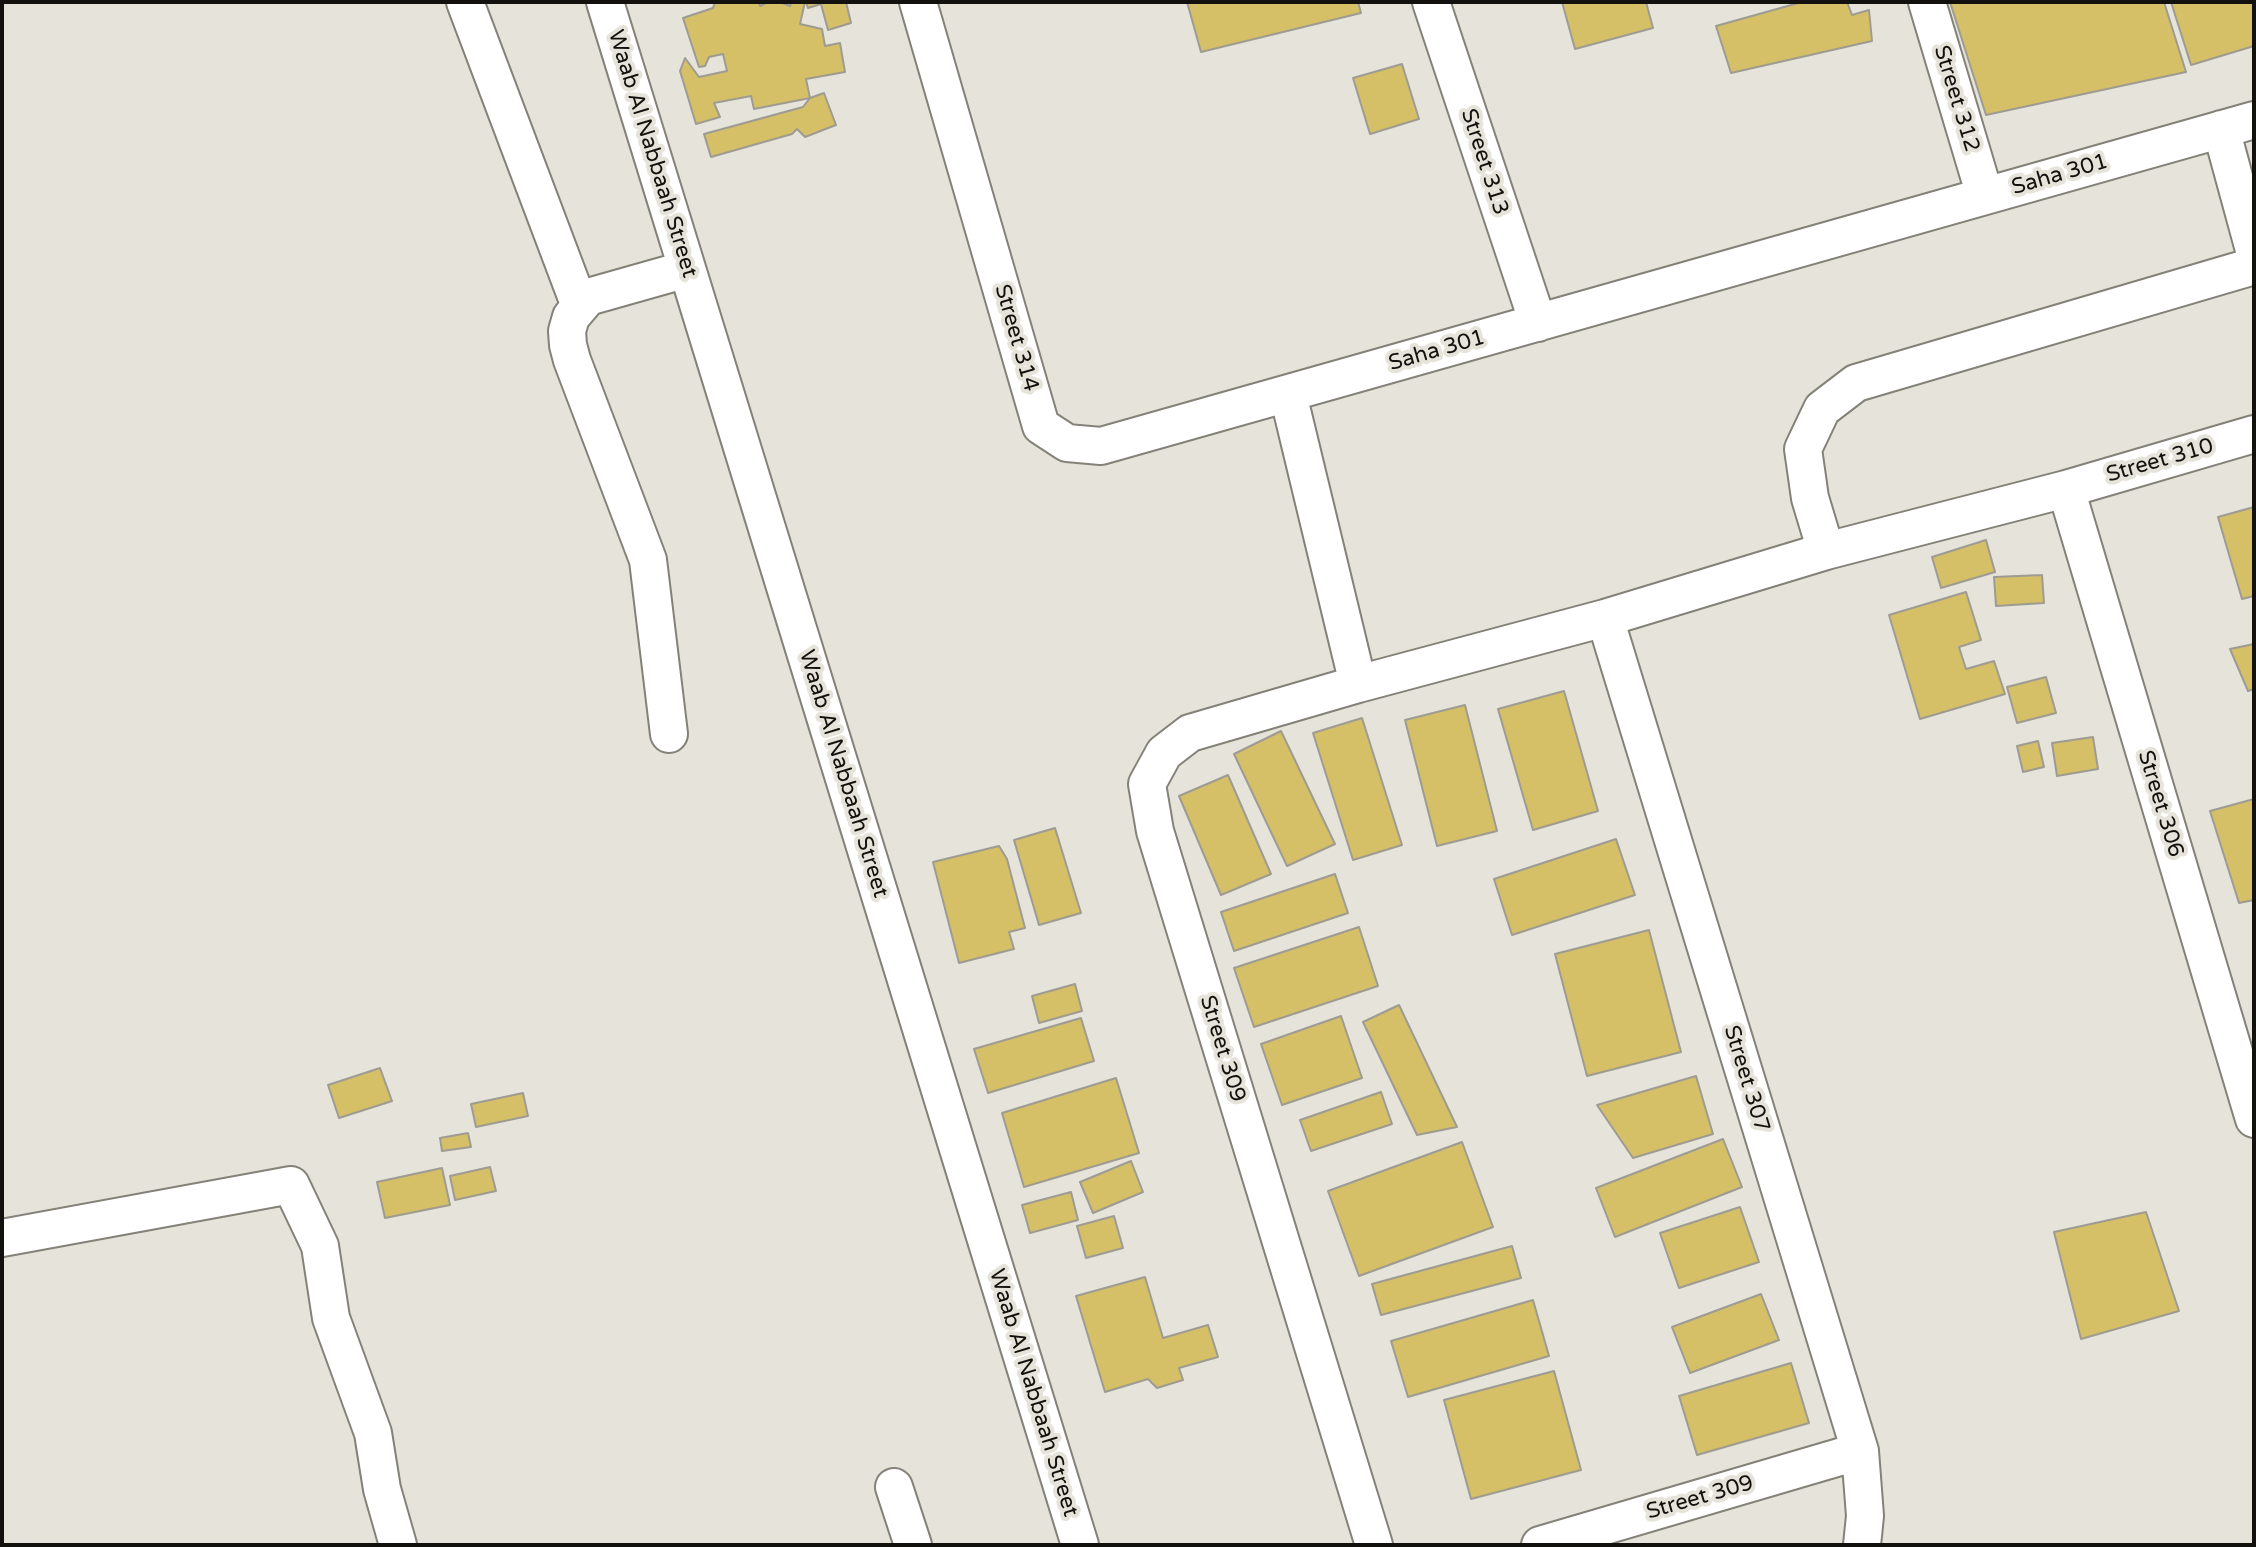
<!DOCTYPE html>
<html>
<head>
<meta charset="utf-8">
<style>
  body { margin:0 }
  #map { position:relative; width:2256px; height:1547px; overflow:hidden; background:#e6e4da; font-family:"Varela Round",sans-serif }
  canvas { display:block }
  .frame { position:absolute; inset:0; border:4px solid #12110e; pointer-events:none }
</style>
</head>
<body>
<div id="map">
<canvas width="2256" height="1547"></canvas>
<div class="frame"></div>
</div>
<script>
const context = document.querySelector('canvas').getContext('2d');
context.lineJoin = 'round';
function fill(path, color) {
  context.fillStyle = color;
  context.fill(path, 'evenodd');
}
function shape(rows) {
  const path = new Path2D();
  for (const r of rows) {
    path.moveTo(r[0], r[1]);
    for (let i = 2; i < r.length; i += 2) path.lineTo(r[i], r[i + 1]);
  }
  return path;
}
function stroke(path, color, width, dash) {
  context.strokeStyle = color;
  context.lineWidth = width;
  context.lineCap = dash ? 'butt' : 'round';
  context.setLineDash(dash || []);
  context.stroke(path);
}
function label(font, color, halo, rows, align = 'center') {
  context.font = font + ' "Varela Round",sans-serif';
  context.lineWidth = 8;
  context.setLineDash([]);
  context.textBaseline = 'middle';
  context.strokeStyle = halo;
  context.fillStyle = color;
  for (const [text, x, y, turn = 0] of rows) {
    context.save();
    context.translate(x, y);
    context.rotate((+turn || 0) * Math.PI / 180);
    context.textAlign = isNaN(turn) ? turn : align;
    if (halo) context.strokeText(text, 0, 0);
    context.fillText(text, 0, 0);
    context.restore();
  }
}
const building = shape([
  [715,2,759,2,760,6,768,2,780,2,790,6,791,2,805,2,800,24,822,29,825,46,840,43,845,72,806,79,810,98,754,109,751,96,714,103,720,117,696,124,680,71,685,58,699,77,727,71,723,54,709,57,705,66,699,67,683,18,713,8,715,2],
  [806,2,846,2,851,23,828,30,821,4,808,8,806,2],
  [1187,2,1358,2,1361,13,1201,52,1187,2],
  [1562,2,1646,2,1653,28,1575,49,1562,2],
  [1802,2,1847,2,1852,15,1869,10,1872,41,1731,73,1716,26,1802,2],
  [1950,2,2164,2,2186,72,1986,115,1950,2],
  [2171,2,2254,2,2254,46,2191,65,2171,2],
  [1402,64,1419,119,1370,134,1353,78,1402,64],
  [824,93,836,125,805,137,797,129,792,134,711,157,704,134,803,107,810,98,824,93],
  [2254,507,2254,596,2242,599,2218,517,2254,507],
  [1986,540,1995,572,1941,588,1932,557,1986,540],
  [2042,575,2044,603,1996,606,1994,577,2042,575],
  [1966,592,1981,640,1959,647,1966,669,1994,661,2005,694,1920,719,1889,615,1966,592],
  [2254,644,2254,689,2248,691,2230,649,2254,644],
  [2046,677,2056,713,2017,723,2007,687,2046,677],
  [1564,691,1598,811,1533,830,1498,709,1564,691],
  [1465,705,1497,831,1437,846,1405,720,1465,705],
  [1362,718,1402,845,1353,860,1313,733,1362,718],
  [1281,731,1335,844,1287,866,1234,754,1281,731],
  [2093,737,2098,769,2057,776,2052,743,2093,737],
  [2038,741,2044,767,2023,772,2017,746,2038,741],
  [1228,775,1271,874,1221,895,1179,796,1228,775],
  [2254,799,2254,900,2239,903,2210,811,2254,799],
  [1055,828,1081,913,1039,925,1014,840,1055,828],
  [1616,839,1635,895,1512,935,1494,879,1616,839],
  [999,846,1007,859,1025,928,1009,932,1014,949,959,963,933,862,999,846],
  [1335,874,1348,913,1234,951,1221,912,1335,874],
  [1359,927,1378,986,1254,1027,1234,968,1359,927],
  [1649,930,1681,1052,1587,1076,1555,954,1649,930],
  [1075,984,1082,1011,1039,1023,1032,996,1075,984],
  [1399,1005,1457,1127,1417,1135,1363,1022,1399,1005],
  [1341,1016,1362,1078,1282,1105,1261,1044,1341,1016],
  [1081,1018,1094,1061,988,1093,974,1049,1081,1018],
  [380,1068,392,1101,339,1118,328,1085,380,1068],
  [1696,1076,1713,1134,1633,1158,1597,1105,1696,1076],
  [1116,1078,1139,1153,1024,1187,1002,1113,1116,1078],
  [1381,1092,1392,1124,1311,1151,1300,1120,1381,1092],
  [523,1093,528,1116,476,1127,471,1104,523,1093],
  [468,1133,471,1147,442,1151,440,1138,468,1133],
  [1723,1139,1742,1187,1615,1237,1596,1188,1723,1139],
  [1462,1142,1493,1227,1359,1276,1328,1191,1462,1142],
  [1131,1161,1143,1192,1093,1213,1080,1182,1131,1161],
  [490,1167,496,1191,455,1200,450,1176,490,1167],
  [442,1168,450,1205,385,1218,377,1182,442,1168],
  [1071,1192,1078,1220,1030,1233,1022,1205,1071,1192],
  [1740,1207,1759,1262,1679,1288,1660,1233,1740,1207],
  [2146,1212,2179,1311,2081,1339,2054,1232,2146,1212],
  [1114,1216,1123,1248,1086,1258,1077,1226,1114,1216],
  [1512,1246,1521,1278,1381,1315,1372,1284,1512,1246],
  [1145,1277,1163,1338,1208,1325,1218,1357,1179,1368,1183,1380,1157,1388,1148,1379,1105,1392,1076,1296,1145,1277],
  [1761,1294,1779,1340,1690,1373,1672,1327,1761,1294],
  [1533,1300,1549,1356,1408,1397,1391,1341,1533,1300],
  [1791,1363,1809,1423,1697,1455,1679,1396,1791,1363],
  [1554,1371,1581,1470,1471,1499,1444,1400,1554,1371]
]);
fill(building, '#d5bf67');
stroke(building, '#9e9c92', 2);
const minor = shape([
  [465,2,579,304],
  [605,2,1080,1545],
  [918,2,1041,426,1067,443,1101,446,2254,120],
  [1431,2,1538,323],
  [1927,2,1985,196],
  [2221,129,2254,250],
  [1288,394,1358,684],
  [2066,489,2254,1119],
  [1826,551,1810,498,1803,449,1822,409,1856,383,2254,266],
  [1605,618,1860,1451,1865,1516,1862,1545],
  [669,734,648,560,572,360,568,345,567,331,571,317,588,297,687,269],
  [2,1238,291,1185,320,1246,331,1318,373,1433,382,1489,398,1545],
  [894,1487,913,1545],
  [1374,1545,1155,831,1147,784,1164,753,1190,733,1358,684,1605,618,1826,551,2066,489,2254,434],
  [1540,1545,1860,1451]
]);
stroke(minor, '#838178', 40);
stroke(minor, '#fff', 36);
label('22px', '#12110e', '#e6e4da', [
  ["Street 312",1956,99,73],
  ["Waab Al Nabbaah Street",652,154,73],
  ["Street 313",1484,162,72],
  ["Saha 301",2060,175,-16],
  ["Street 314",1016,338,74],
  ["Saha 301",1437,351,-16],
  ["Street 310",2160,461,-16],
  ["Waab Al Nabbaah Street",843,774,73],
  ["Street 306",2160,804,73],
  ["Street 309",1222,1049,73],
  ["Street 307",1746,1079,73],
  ["Waab Al Nabbaah Street",1033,1393,73],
  ["Street 309",1700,1498,-16]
]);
</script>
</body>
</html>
